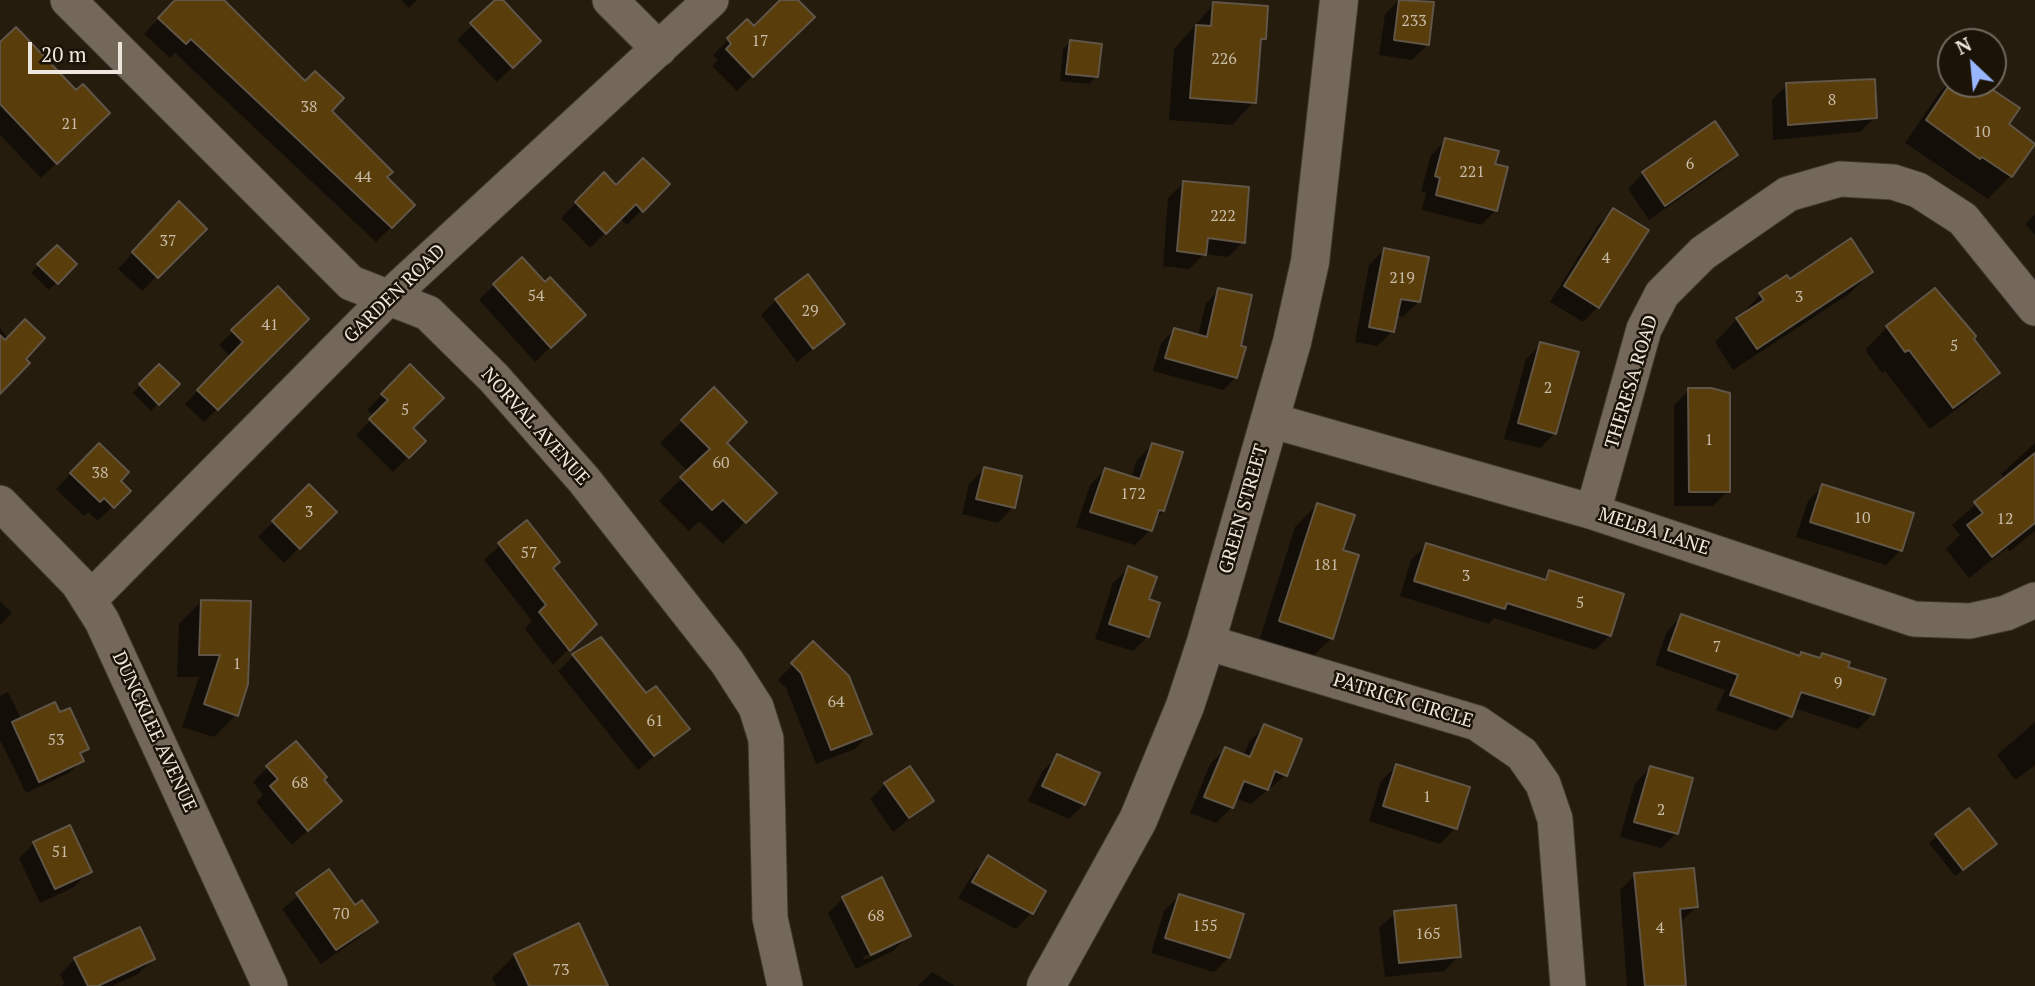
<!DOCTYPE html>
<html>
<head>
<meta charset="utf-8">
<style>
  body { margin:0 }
  #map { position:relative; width:2035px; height:986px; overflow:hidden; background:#251c0e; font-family:"PT Serif",serif }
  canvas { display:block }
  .north { position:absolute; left:1937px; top:28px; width:70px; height:70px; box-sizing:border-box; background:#1b1306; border:2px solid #6f685c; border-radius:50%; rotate:334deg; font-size:19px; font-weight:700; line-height:28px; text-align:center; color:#eee7de }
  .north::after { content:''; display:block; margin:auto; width:24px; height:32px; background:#98b5fd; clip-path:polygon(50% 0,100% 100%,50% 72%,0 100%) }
  .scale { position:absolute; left:28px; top:42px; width:94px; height:32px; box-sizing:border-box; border:4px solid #eee7de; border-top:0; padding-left:9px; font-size:21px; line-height:24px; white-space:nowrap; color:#eee7de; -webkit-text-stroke:5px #1b1306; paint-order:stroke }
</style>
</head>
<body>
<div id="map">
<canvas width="2035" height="986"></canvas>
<div class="north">N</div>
<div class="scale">20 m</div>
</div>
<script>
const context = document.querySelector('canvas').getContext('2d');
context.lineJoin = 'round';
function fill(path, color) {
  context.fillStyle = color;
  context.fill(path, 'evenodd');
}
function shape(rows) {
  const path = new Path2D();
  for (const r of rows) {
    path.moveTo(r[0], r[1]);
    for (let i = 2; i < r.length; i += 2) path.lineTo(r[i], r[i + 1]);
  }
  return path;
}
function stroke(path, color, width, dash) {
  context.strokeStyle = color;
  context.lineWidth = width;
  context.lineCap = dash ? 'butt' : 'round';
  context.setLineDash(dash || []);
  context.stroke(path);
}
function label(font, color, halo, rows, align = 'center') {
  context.font = font + ' "PT Serif",serif';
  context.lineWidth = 5;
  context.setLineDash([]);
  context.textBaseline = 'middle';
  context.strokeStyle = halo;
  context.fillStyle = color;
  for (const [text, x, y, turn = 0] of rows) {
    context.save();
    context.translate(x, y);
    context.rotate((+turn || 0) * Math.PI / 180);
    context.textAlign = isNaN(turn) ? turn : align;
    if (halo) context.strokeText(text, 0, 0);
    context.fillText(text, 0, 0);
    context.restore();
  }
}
fill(shape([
  [176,0,221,0,330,112,413,205,376,242,175,53,170,58,144,34],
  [401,0,417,0,409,8],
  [498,0,539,41,497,82,457,40],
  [782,0,796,0,813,17,737,91,712,66,718,60,713,55,747,21,754,28],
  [1399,0,1432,3,1427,45,1412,60,1379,55,1385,14],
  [1214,4,1264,38,1259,43,1254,102,1232,125,1169,120,1174,49],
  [1070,42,1097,76,1089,84,1060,81,1063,49],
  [0,44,76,93,93,128,41,178,0,135],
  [1951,80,1951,84,1981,84,2006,125,2033,143,2010,176,1988,199,1905,143,1939,93],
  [1787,85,1875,117,1860,132,1773,140,1772,100],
  [1714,124,1736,155,1721,170,1649,220,1628,189,1643,173],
  [1446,140,1493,166,1496,210,1481,225,1422,210,1426,193,1421,191,1431,155],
  [604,175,616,187,667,184,627,225,620,218,590,248,561,218],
  [1183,183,1243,242,1228,257,1204,254,1189,269,1163,266,1168,198],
  [1614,210,1598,307,1583,322,1550,302,1598,225],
  [2035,214,2035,235,2025,224],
  [164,219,204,229,142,291,118,269],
  [57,247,74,264,49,290,31,273],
  [1384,250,1419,301,1403,317,1396,315,1393,331,1377,346,1355,342,1369,265],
  [1871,272,1849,294,1733,370,1715,342,1760,295,1789,281],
  [494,285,569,330,535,362,479,300],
  [278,289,306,319,204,422,185,404,231,357,219,345],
  [1219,290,1239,347,1236,377,1223,390,1153,371,1161,343,1174,330,1198,336,1206,303],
  [1935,291,1974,336,1971,339,1996,374,1974,396,1930,429,1885,371,1882,373,1865,350,1887,327],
  [776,300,843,324,797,362,761,315],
  [0,328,23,359,0,392],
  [1541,344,1555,433,1540,448,1504,439,1526,359],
  [159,366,177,384,151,411,133,393],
  [410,366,411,429,424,441,393,472,356,435,374,417,367,410],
  [714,390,724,443,774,493,723,544,699,521,689,531,659,501,688,472,660,443],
  [1689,390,1728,491,1713,506,1674,506,1674,405],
  [2035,443,2035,531,2010,551,2007,548,1969,578,1946,549,1960,535,1952,525,2005,479,2001,474],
  [99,445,118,481,128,491,98,521,88,512,84,516,56,489],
  [1152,445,1163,511,1154,520,1150,530,1135,545,1076,527,1090,485,1105,470,1131,478,1137,460],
  [984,469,1013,507,998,523,962,514,969,484],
  [1823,486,1901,550,1886,565,1796,537,1808,501],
  [309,487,335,512,284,563,258,537],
  [1317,505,1341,551,1332,638,1309,660,1258,644,1295,527],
  [526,523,551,569,595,623,553,665,525,629,532,621,484,560],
  [1426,545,1542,581,1550,572,1610,635,1595,650,1494,618,1489,624,1400,596,1411,560],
  [1129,568,1147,600,1148,636,1133,651,1095,639,1113,583],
  [0,601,12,613,0,625],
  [201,602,249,603,236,715,214,737,182,727,199,677,177,677,179,624],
  [1682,616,1798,657,1802,654,1818,659,1822,655,1846,668,1873,714,1858,729,1794,708,1791,716,1776,731,1716,710,1725,690,1655,665,1667,631],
  [601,639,646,695,687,729,638,770,558,671,573,656],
  [813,644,870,733,855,749,816,764,786,688,778,680],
  [8,692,21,719,60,715,87,748,80,756,82,760,69,773,26,793,0,740,0,696],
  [2035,722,2035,765,2015,780,1997,755],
  [1264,726,1286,775,1251,804,1235,798,1231,808,1216,823,1190,813,1210,764,1225,749,1243,756,1249,742],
  [1057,757,1084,804,1069,819,1028,801,1042,772],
  [1396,766,1455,828,1440,844,1369,821,1381,781],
  [268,767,322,780,340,801,292,845,256,802,263,795,253,782],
  [1650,768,1676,833,1661,848,1620,837,1635,783],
  [885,784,932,800,893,832,870,799],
  [1969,810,1988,851,1955,876,1929,843],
  [34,843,90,871,74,887,40,903,19,858],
  [989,857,1044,892,1031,913,1016,929,958,898,974,872],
  [329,872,354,908,375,922,360,937,321,964,282,909],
  [1635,875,1696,907,1681,922,1686,986,1627,986,1620,890],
  [1179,896,1229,957,1214,972,1151,953,1164,911],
  [843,898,909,935,893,951,856,969,828,913],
  [893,943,893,946,864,960,863,957],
  [1395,913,1459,956,1444,971,1385,977,1379,928],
  [515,955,606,986,496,986,492,978],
  [75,959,153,959,138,974,112,986,61,986,65,984,60,974],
  [932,972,955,986,918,986]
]), '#0007');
const building = shape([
  [175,0,224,0,305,81,315,71,344,98,332,111,393,172,387,177,415,205,392,228,191,39,186,44,158,18,175,0],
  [495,0,503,0,541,41,513,68,470,23,495,0],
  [780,0,798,0,815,17,753,77,726,49,731,44,727,38,747,19,754,26,780,0],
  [1399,0,1434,2,1429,45,1394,40,1399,0],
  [1213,2,1268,6,1266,39,1261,39,1256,103,1190,98,1196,25,1211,26,1213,2],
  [16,27,76,90,83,84,110,113,57,164,0,104,0,42,16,27],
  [1070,40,1102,44,1098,77,1066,74,1070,40],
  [1875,79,1877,118,1788,125,1786,83,1875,79],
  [1950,84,1984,84,2020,108,2009,124,2035,144,2012,177,1982,157,1980,159,1926,120,1950,84],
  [1715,121,1738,155,1665,206,1642,172,1715,121],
  [1445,138,1499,151,1495,164,1508,167,1497,211,1436,195,1440,178,1435,176,1445,138],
  [643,158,670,184,643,212,636,204,606,234,575,202,604,172,616,185,643,158],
  [1183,181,1249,187,1245,243,1208,238,1206,255,1177,251,1183,181],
  [179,201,207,229,158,278,132,252,179,201],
  [1613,208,1649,230,1599,308,1564,286,1613,208],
  [1851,238,1873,272,1757,349,1736,318,1764,300,1759,293,1787,275,1790,279,1851,238],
  [57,245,77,264,58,284,37,264,57,245],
  [1384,248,1429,257,1420,302,1401,299,1394,332,1369,327,1384,248],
  [522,257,545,282,550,277,586,315,551,348,493,284,522,257],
  [808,274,845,324,813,349,775,299,808,274],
  [278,286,309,319,218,410,197,390,243,342,231,330,278,286],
  [1218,288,1252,295,1241,346,1246,347,1237,378,1165,358,1174,328,1207,337,1218,288],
  [1935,288,1976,336,1974,339,2000,373,1953,408,1909,350,1905,352,1886,326,1935,288],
  [25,319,45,338,26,359,30,363,0,394,0,335,5,340,25,319],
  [1540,342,1579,352,1556,434,1518,423,1540,342],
  [159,364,180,384,159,405,139,384,159,364],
  [410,364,444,398,413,428,426,441,409,458,369,419,388,400,381,394,410,364],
  [714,387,747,422,727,443,777,493,746,523,723,500,712,510,680,477,710,449,681,420,714,387],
  [1688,388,1711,388,1730,393,1730,492,1689,492,1688,388],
  [99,443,129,472,121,481,131,491,114,508,104,498,100,502,70,473,99,443],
  [1152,443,1183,452,1164,511,1159,510,1152,531,1090,512,1105,468,1140,479,1152,443],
  [2035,453,2035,523,1992,557,1967,525,1983,513,1974,502,2035,453],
  [984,467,1022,476,1015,508,976,499,984,467],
  [309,484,337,512,300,549,272,521,309,484],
  [1822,484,1914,513,1902,551,1810,522,1822,484],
  [1317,503,1355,515,1343,550,1359,555,1333,639,1279,621,1317,503],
  [527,520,560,562,553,568,597,624,570,651,539,612,546,605,498,543,527,520],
  [1426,543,1546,580,1549,570,1624,594,1611,636,1507,603,1505,609,1414,581,1426,543],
  [1128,566,1157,577,1149,599,1160,603,1149,637,1109,624,1128,566],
  [201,600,251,601,248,684,238,716,204,704,220,655,199,655,201,600],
  [1681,614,1800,656,1801,652,1820,658,1822,653,1850,662,1848,667,1886,679,1874,715,1801,692,1792,717,1730,695,1738,675,1668,650,1681,614],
  [601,637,646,693,656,686,690,729,654,756,572,654,601,637],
  [813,641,849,676,872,734,831,750,801,673,791,663,813,641],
  [55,702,60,712,70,708,89,749,80,753,84,761,39,782,12,722,55,702],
  [1264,724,1302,739,1287,776,1275,771,1268,790,1244,781,1233,808,1204,797,1225,747,1250,757,1264,724],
  [296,741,327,777,324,780,342,801,308,831,270,786,278,779,266,766,296,741],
  [1057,754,1100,773,1085,805,1042,786,1057,754],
  [1396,764,1470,787,1457,829,1383,806,1396,764],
  [910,766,934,801,909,818,884,783,910,766],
  [1650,766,1693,778,1678,834,1634,822,1650,766],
  [1969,808,1997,844,1963,870,1935,834,1969,808],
  [70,825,92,872,55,889,33,842,70,825],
  [988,855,1046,891,1033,914,972,882,988,855],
  [1694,868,1698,907,1680,909,1686,986,1645,986,1634,873,1694,868],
  [329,869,355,905,362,900,378,922,336,950,296,893,329,869],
  [882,877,911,936,871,955,842,897,882,877],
  [1179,894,1244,914,1230,958,1165,938,1179,894],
  [1456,905,1461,957,1399,963,1394,911,1456,905],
  [579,923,608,986,529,986,514,954,579,923],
  [140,927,155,959,98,986,88,986,74,958,140,927]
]);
fill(building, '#593d0a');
stroke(building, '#605546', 2);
const minor = shape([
  [68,0,351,283,428,313,494,378,584,480,727,662,756,707,766,739,770,918,785,986],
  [610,0,659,49],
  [1270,420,1593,512,1914,619,1970,621,2006,613,2035,600],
  [0,503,78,583,102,621,270,986],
  [1593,512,1644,329,1662,294,1703,253,1788,194,1840,179,1893,182,1918,190,1963,219,2035,308],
  [90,599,388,298,711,0],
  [1206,642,1477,723,1522,754,1543,784,1555,819,1568,986]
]);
const tertiary = shape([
  [1046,986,1138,820,1185,706,1206,642,1292,342,1310,262,1339,0]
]);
stroke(minor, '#3f3831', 37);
stroke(tertiary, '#3f3831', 40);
stroke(minor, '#736859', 35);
stroke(tertiary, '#736859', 38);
label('16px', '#c9bca9', null, [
  ["233",1414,21],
  ["17",760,41],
  ["226",1224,59],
  ["8",1832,100],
  ["38",309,107],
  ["21",70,124],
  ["10",1982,132],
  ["6",1690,164],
  ["221",1472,172],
  ["44",363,177],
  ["222",1223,216],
  ["37",168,241],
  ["4",1606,258],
  ["219",1402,278],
  ["54",536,296],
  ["3",1799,297],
  ["29",810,311],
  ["41",270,325],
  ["5",1954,346],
  ["2",1548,388],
  ["5",405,410],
  ["1",1709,440],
  ["60",721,463],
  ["38",100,473],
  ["172",1133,494],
  ["3",309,512],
  ["10",1862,518],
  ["12",2005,519],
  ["57",529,553],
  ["181",1326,565],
  ["3",1466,576],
  ["5",1580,603],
  ["7",1717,647],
  ["1",237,664],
  ["9",1838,683],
  ["64",836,702],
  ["61",655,721],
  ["53",56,740],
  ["68",300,783],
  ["1",1427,797],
  ["2",1661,810],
  ["51",60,852],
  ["70",341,914],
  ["68",876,916],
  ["155",1205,926],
  ["4",1660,928],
  ["165",1428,934],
  ["73",561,970]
]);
label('19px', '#eee7de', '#1b1306', [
  ["GARDEN ROAD",395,294,-44],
  ["THERESA ROAD",1632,382,-73],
  ["NORVAL AVENUE",535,427,48],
  ["GREEN STREET",1244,509,-74],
  ["MELBA LANE",1654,532,18],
  ["PATRICK CIRCLE",1403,701,17],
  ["DUNCKLEE AVENUE",154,732,65]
]);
</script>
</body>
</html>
